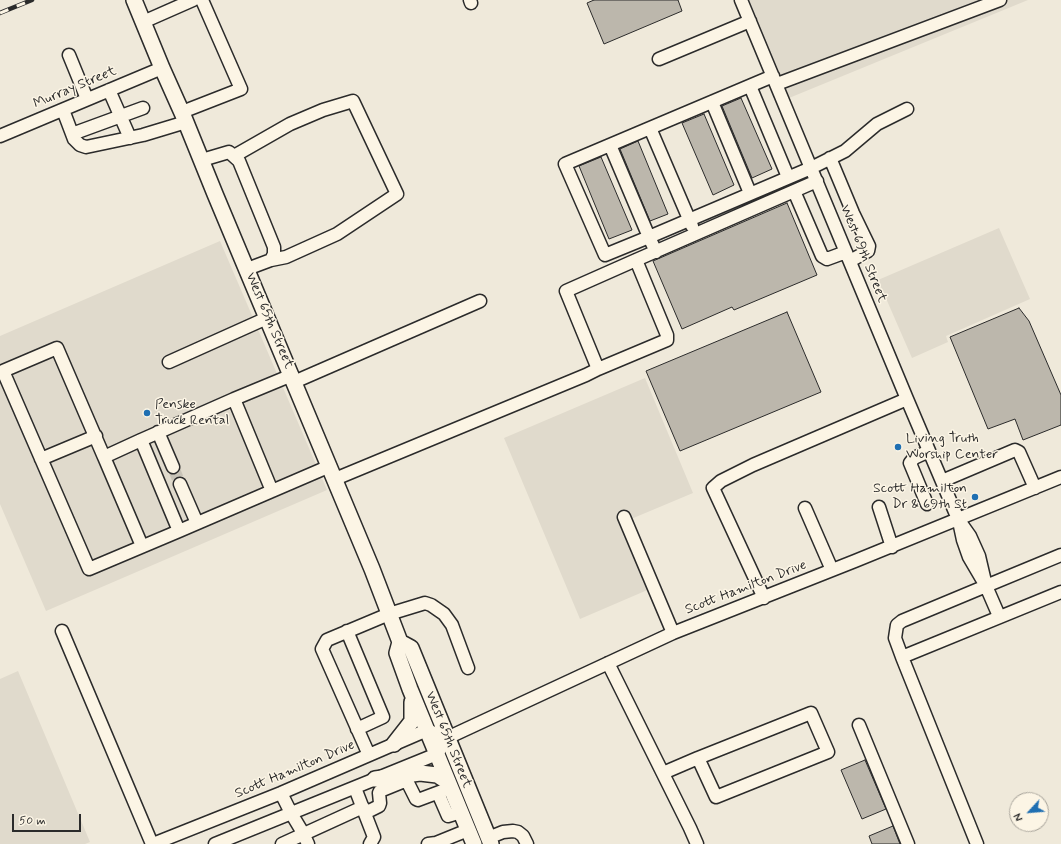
<!DOCTYPE html>
<html>
<head>
<meta charset="utf-8">
<style>
  body { margin:0 }
  #map { position:relative; width:1061px; height:844px; overflow:hidden; background:#efe9da; font-family:Mynerve,sans-serif }
  canvas { display:block }
  .north { position:absolute; left:1009px; top:792px; width:40px; height:40px; box-sizing:border-box; background:#fcf5e5; border:1px solid #a8a49b; border-radius:50%; rotate:244deg; font-size:11px; font-weight:700; line-height:16px; text-align:center; color:#2b2b2b }
  .north::after { content:''; display:block; margin:auto; width:14px; height:18px; background:#1f6fb2; clip-path:polygon(50% 0,100% 100%,50% 72%,0 100%) }
  .scale { position:absolute; left:12px; top:814px; width:69px; height:18px; box-sizing:border-box; border:2px solid #2b2b2b; border-top:0; padding-left:5px; font-size:12px; line-height:14px; white-space:nowrap; color:#2b2b2b; -webkit-text-stroke:3px #fcf5e5; paint-order:stroke }
</style>
</head>
<body>
<div id="map">
<canvas width="1061" height="844"></canvas>
<div class="north">N</div>
<div class="scale">50 m</div>
</div>
<script>
const context = document.querySelector('canvas').getContext('2d');
context.lineJoin = 'round';
function fill(path, color) {
  context.fillStyle = color;
  context.fill(path, 'evenodd');
}
function shape(rows) {
  const path = new Path2D();
  for (const r of rows) {
    path.moveTo(r[0], r[1]);
    for (let i = 2; i < r.length; i += 2) path.lineTo(r[i], r[i + 1]);
  }
  return path;
}
function stroke(path, color, width, dash) {
  context.strokeStyle = color;
  context.lineWidth = width;
  context.lineCap = dash ? 'butt' : 'round';
  context.setLineDash(dash || []);
  context.stroke(path);
}
function label(font, color, halo, rows, align = 'center') {
  context.font = font + ' Mynerve,sans-serif';
  context.lineWidth = 3;
  context.setLineDash([]);
  context.textBaseline = 'middle';
  context.strokeStyle = halo;
  context.fillStyle = color;
  for (const [text, x, y, turn = 0] of rows) {
    context.save();
    context.translate(x, y);
    context.rotate((+turn || 0) * Math.PI / 180);
    context.textAlign = isNaN(turn) ? turn : align;
    if (halo) context.strokeText(text, 0, 0);
    context.fillText(text, 0, 0);
    context.restore();
  }
}
fill(shape([
  [748,0,1028,0,789,98],
  [999,228,1030,299,946,336,948,342,912,358,878,280],
  [220,241,327,490,46,611,0,504,0,336],
  [645,378,693,493,631,519,659,585,580,619,504,438],
  [18,671,90,842,85,844,0,844,0,679]
]), '#e0dacc');
const building = shape([
  [594,0,678,0,682,11,604,44,587,3,594,0],
  [741,98,772,169,752,178,722,106,741,98],
  [704,114,734,185,713,195,682,123,704,114],
  [638,141,668,214,650,221,620,149,638,141],
  [601,157,632,230,609,239,579,166,601,157],
  [787,203,817,275,734,310,732,307,682,329,653,261,787,203],
  [1019,308,1029,321,1061,395,1061,425,1023,440,1015,419,988,429,950,337,1019,308],
  [787,312,821,392,680,451,646,371,787,312],
  [865,760,886,809,862,819,841,770,865,760],
  [893,826,900,844,872,844,869,836,893,826]
]);
fill(building, '#bcb7ac');
stroke(building, '#2b2b2b', 1);
stroke(shape([
  [173,467,180,484]
]), '#c8c3b7', 12, [12, 6]);
const minor = shape([
  [470,0,471,3],
  [741,0,907,399,958,519,970,536,979,556,986,586,999,616],
  [143,22,193,0],
  [69,55,87,99],
  [659,59,750,21],
  [777,84,1000,0],
  [750,86,788,177],
  [109,90,130,138],
  [712,102,750,193],
  [63,110,74,139,80,145,86,147,143,135,186,122],
  [182,112,241,89,202,0],
  [650,128,692,226],
  [72,134,143,108],
  [0,136,162,68],
  [610,145,649,237,811,168,845,151,877,124,907,109],
  [234,156,290,124,323,110,353,101,397,194,337,234,286,257,271,260],
  [830,158,853,213,869,246,868,251,850,261],
  [202,160,229,152,239,161,274,247,274,254,271,260,247,269],
  [794,191,822,256,827,259,846,252],
  [656,252,649,237,605,255,565,164,773,76],
  [636,260,817,181],
  [169,362,267,318],
  [294,382,480,301],
  [234,399,272,491],
  [158,432,173,467],
  [141,440,234,399,292,375],
  [104,457,142,546],
  [41,459,96,436],
  [335,479,586,375,598,369,667,340,667,335,636,260,566,291,598,369],
  [942,481,1015,450,1019,452,1035,488],
  [180,484,197,523],
  [927,504,910,463,914,458,929,451],
  [879,507,892,547],
  [805,508,832,570],
  [624,517,673,633],
  [960,526,963,540,969,557,986,586,902,621,897,625,895,638,902,657,1061,592],
  [179,531,141,440,104,457,57,348,3,371,89,569,179,531,330,466],
  [986,586,1061,555],
  [764,598,713,488,721,481,753,465,907,399],
  [62,631,152,844],
  [347,631,383,717,357,729],
  [902,657,977,844],
  [608,663,690,828,697,844],
  [859,725,908,844],
  [369,755,322,649,327,640,389,614,425,603,431,605,444,614,452,625,468,668],
  [401,769,416,799,418,800,450,788],
  [663,773,698,758,811,713,828,752,716,797,698,758],
  [355,788,374,837,370,844],
  [281,793,291,813,303,833,308,844],
  [438,793,448,816,461,812],
  [365,813,379,806,380,803,379,793,380,791,407,780],
  [488,838,503,832,513,831,518,832,523,836,527,844],
  [153,844,281,793,427,730,447,738],
  [215,844,437,754,447,738,673,633,855,561,1061,477],
  [282,844,363,807],
  [428,844,436,843,468,830]
]);
const major = shape([
  [134,0,162,68,183,115,215,194,372,569,400,642,397,653,410,689,474,844],
  [400,642,411,648,491,844],
  [394,744,412,721,412,702],
  [375,779,420,773,437,775,448,782]
]);
stroke(minor, '#2b2b2b', 15);
stroke(major, '#2b2b2b', 18);
stroke(minor, '#fcf5e5', 12);
stroke(major, '#fcf5e5', 15);
const rail = shape([
  [0,13,32,0]
]);
stroke(rail, '#2b2b2b', 4.5);
stroke(rail, '#fcf5e5', 3, [9]);
for (const [x, y, r, color] of [
  [147,413,4,"#1f6fb2"],
  [898,447,4,"#1f6fb2"],
  [975,497,4,"#1f6fb2"]
]) {
  const dot = new Path2D();
  dot.arc(x, y, r, 0, 2 * Math.PI);
  context.fillStyle = color;
  context.fill(dot);
  stroke(dot, '#fcf5e5', 1.5);
}
label('14px', '#2b2b2b', '#fcf5e5', [
  ["Murray Street",75,88,-23],
  ["West 69th Street",863,254,68],
  ["West 65th Street",269,321,67],
  ["Scott Hamilton Drive",746,588,-21],
  ["West 65th Street",448,740,68],
  ["Scott Hamilton Drive",295,770,-23]
]);
label('14px', '#2b2b2b', '#fcf5e5', [
  ["Penske",155,405],
  ["Truck Rental",155,421],
  ["Living Truth",906,439],
  ["Worship Center",906,455],
  ["Scott Hamilton",967,489,"right"],
  ["Dr & 69th St",967,505,"right"]
], 'left');
</script>
</body>
</html>
